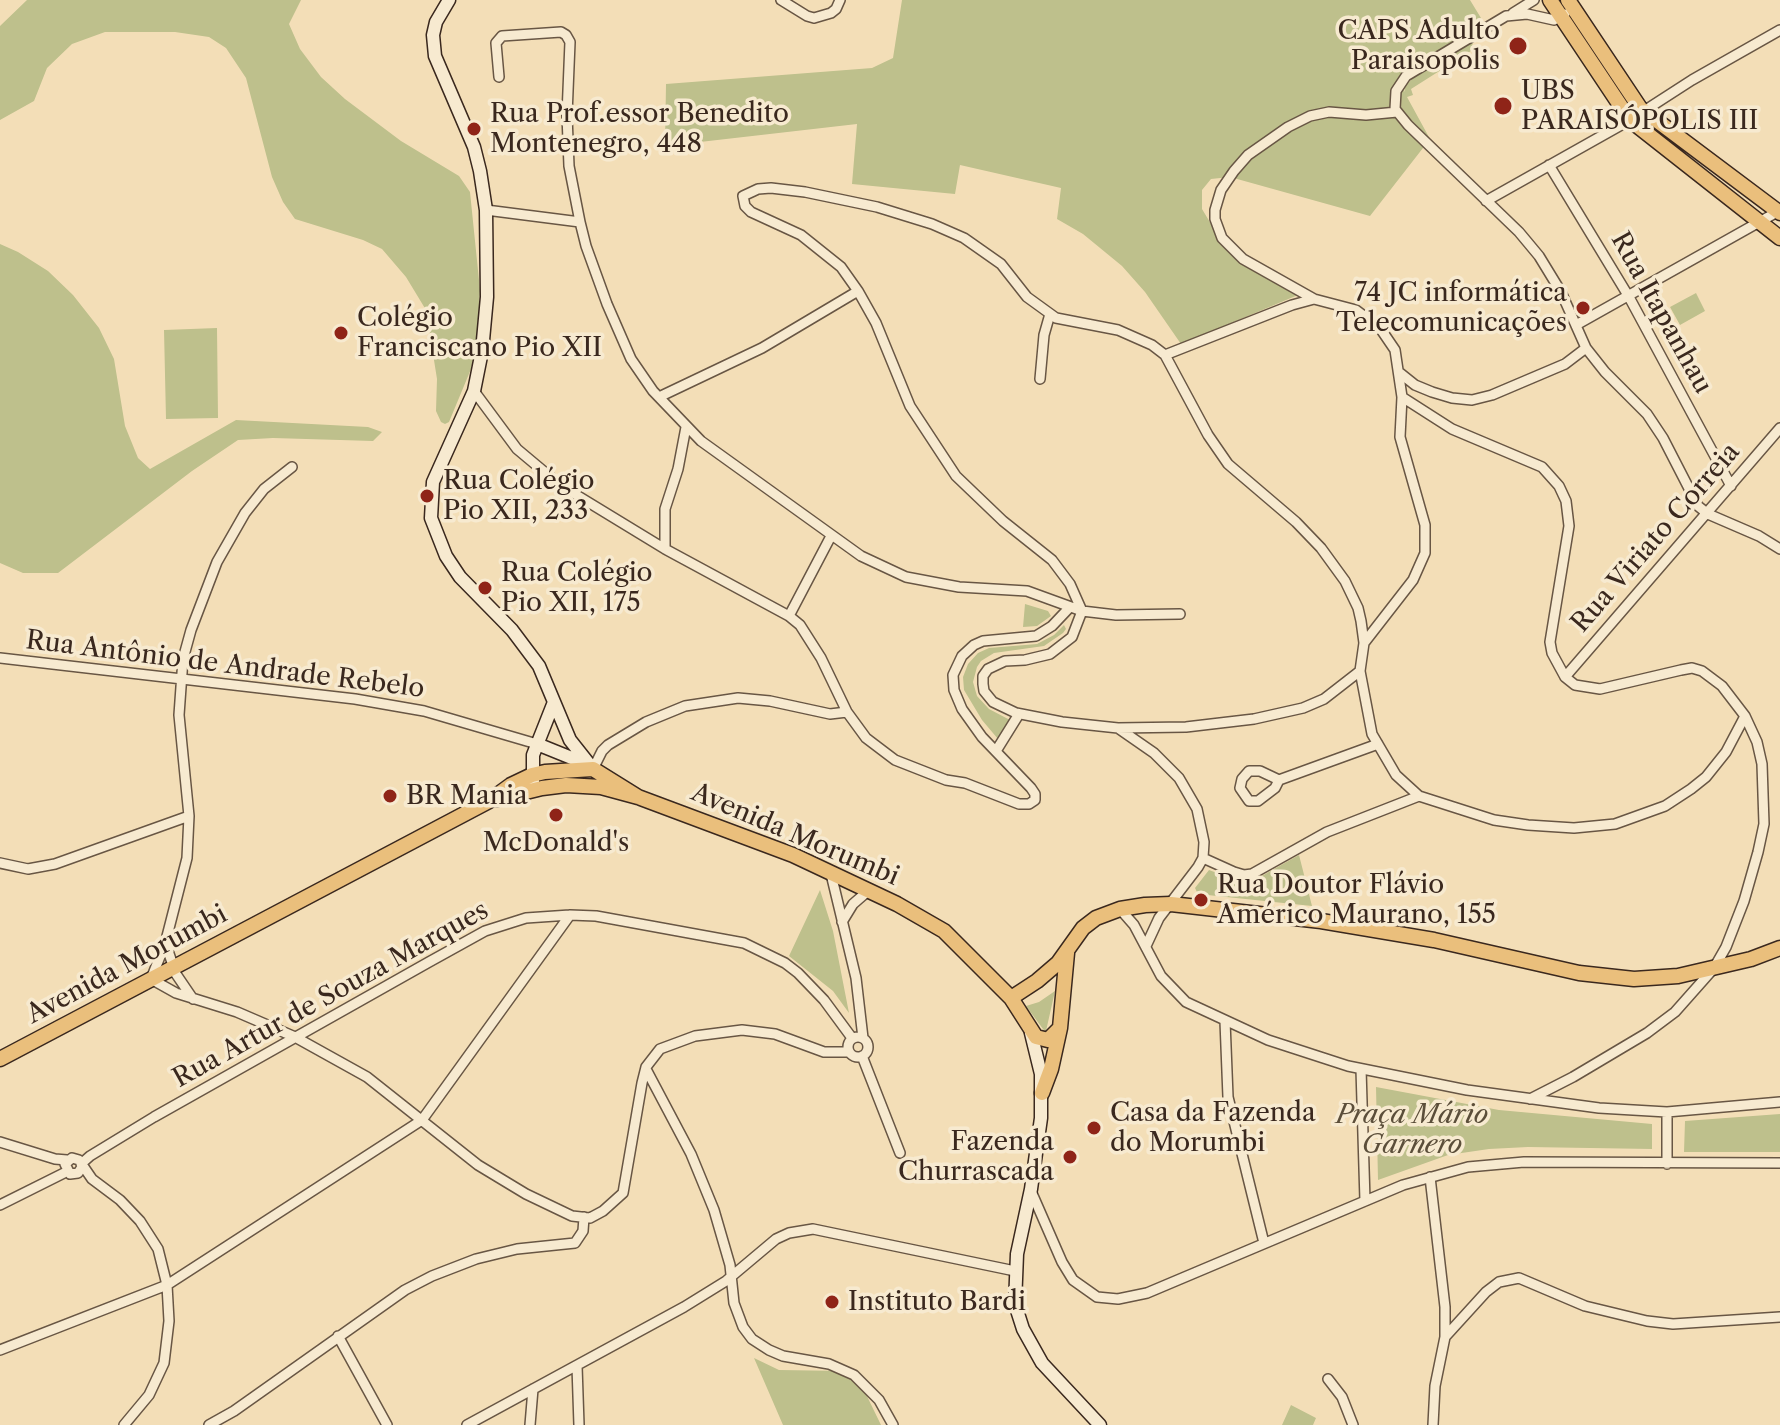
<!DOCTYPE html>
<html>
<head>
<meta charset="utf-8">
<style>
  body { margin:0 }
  canvas { display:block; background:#f3deb7 }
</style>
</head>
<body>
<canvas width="1780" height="1425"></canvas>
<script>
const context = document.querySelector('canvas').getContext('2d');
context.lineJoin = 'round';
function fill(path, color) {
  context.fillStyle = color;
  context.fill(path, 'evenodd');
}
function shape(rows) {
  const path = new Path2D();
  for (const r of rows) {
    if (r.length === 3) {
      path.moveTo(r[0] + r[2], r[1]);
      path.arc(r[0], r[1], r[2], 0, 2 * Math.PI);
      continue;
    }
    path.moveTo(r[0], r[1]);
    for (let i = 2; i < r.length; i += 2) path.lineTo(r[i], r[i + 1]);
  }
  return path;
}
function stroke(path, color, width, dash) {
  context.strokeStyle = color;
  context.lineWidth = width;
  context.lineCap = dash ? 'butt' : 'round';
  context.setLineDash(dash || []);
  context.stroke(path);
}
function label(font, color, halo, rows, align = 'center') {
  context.font = font + ' "Libre Caslon Text",serif';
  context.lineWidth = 7;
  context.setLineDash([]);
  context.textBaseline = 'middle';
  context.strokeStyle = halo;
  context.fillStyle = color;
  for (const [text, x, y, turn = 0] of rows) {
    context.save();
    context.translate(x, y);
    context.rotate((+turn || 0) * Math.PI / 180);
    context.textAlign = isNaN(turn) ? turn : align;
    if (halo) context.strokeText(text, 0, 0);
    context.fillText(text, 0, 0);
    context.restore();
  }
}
fill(shape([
  [27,0,301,0,289,24,300,49,321,77,345,99,401,141,459,176,470,192,480,290,478,339,471,369,449,422,445,424,441,422,436,411,437,379,426,310,406,277,382,249,363,240,295,219,283,202,272,177,246,78,226,48,209,37,175,32,105,32,72,44,47,68,34,101,0,120,0,26],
  [902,0,1470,0,1481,18,1477,20,1481,28,1399,82,1405,92,1404,87,1414,77,1473,42,1471,51,1411,89,1413,95,1407,97,1430,139,1370,216,1230,177,1211,179,1202,190,1202,209,1220,239,1253,271,1294,290,1298,295,1181,344,1145,292,1122,266,1083,234,1057,219,1061,188,960,165,955,194,852,184,857,124,665,146,666,84,872,68,893,58],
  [0,244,18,252,48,271,73,295,99,328,114,359,125,426,138,458,150,469,236,420,368,427,382,432,373,441,273,438,238,440,192,471,58,573,23,573,0,563],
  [1696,293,1705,311,1680,325,1670,307],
  [217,328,218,418,166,419,164,330],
  [1025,604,1048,611,1051,616,1037,626,1023,627],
  [1064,625,1066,629,1063,633,1044,646,994,653,981,661,977,667,973,682,977,696,989,709,1010,720,998,739,982,720,964,690,963,677,968,664,978,653,989,648,1037,644,1054,635],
  [1299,855,1312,906,1198,894,1195,888,1209,870,1244,883,1251,882],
  [820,890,833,931,849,1013,833,991,789,956],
  [1055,991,1046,1031,1046,1033,1026,1006,1039,1002],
  [1376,1087,1499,1110,1652,1124,1652,1149,1528,1147,1489,1149,1448,1155,1378,1180],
  [1780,1114,1780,1152,1684,1152,1685,1121],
  [754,1358,779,1370,845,1371,864,1390,881,1425,783,1425],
  [1291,1405,1316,1418,1313,1425,1282,1425]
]), '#bec08c');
const street = shape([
  [781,0,807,16,814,18,831,13,836,9,840,0],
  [1513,13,1534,0],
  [1565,14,1554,20,1527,14,1506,16,1406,76,1396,91,1395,109,1408,125,1519,232,1539,256,1561,292,1586,348,1605,372,1647,414,1663,438,1698,506,1708,514,1759,536,1780,549],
  [499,77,496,43,502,36,561,32,566,35,570,42,567,115,569,166,580,222],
  [1549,165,1629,297,1731,486],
  [1486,201,1630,120,1692,80,1780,30],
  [486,210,580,222,586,246,607,304,631,359,653,391,701,441,861,556,906,577,959,587,1027,591,1082,611,1116,615,1180,614],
  [1576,325,1779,211],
  [1165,355,1292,305,1314,299],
  [1400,373,1415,385,1432,392,1452,398,1472,400,1492,395,1565,364,1586,348],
  [1040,379,1044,335,1050,314],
  [474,391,517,449,560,485,665,549,789,616,800,625,821,658,847,712,866,738,895,760,946,780,965,783,1019,804,1029,804,1035,800,1035,794,1031,788,982,737,962,709,954,690,953,675,962,656,974,645,983,641,1036,636,1052,626,1070,607],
  [659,397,762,348,858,291],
  [1402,397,1452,429,1542,467,1559,486,1566,501,1569,526,1550,642,1552,653,1565,677,1575,685,1600,689,1681,670,1692,668,1702,671,1722,686,1745,716,1757,742,1762,764,1764,824,1758,852,1744,901,1726,947,1714,968,1675,1012,1647,1033,1573,1077,1530,1099],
  [292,467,264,489,245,513,217,562,191,630,183,659,179,715,189,816,187,858,165,944,151,979,176,993,237,1012,295,1037,367,1077,478,1165,526,1194,572,1216,590,1218,603,1211,623,1193,642,1083,646,1067,660,1049,695,1036,742,1030,775,1034,824,1052,849,1052],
  [665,549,665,509,678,469,686,427],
  [789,616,831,536],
  [1364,643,1413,580,1425,553,1425,525,1400,437,1402,397,1395,350,1380,328,1356,310,1314,299,1243,259,1222,238,1215,219,1215,210,1221,190,1234,171,1248,155,1288,127,1310,116,1329,112,1366,115,1397,112],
  [0,658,355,699,424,711,537,744],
  [1360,671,1324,699,1303,708,1254,719,1186,727,1118,728,1062,722,1016,713,993,702,984,691,983,684,983,676,988,669,1005,661,1025,660,1050,654,1072,637,1082,611,1070,584,1052,560,1003,521,956,476,910,406,876,323,858,291,841,267,801,235,751,212,745,206,743,196,758,189,771,188,805,192,877,207,932,224,964,238,1001,264,1027,297,1056,318,1118,330,1152,345,1165,355,1208,435,1228,464,1296,522,1321,548,1345,581,1358,608,1361,621,1364,643,1360,671,1372,734,1396,775,1419,796,1494,820,1528,825,1574,828,1615,824,1665,806,1691,789,1706,777,1726,752,1745,716],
  [1565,677,1780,428],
  [1118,728,1154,753,1179,778,1197,809,1204,842,1203,858,1198,867,1159,918,1146,946],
  [996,751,1019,714],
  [593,769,602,751,608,745,646,722,685,706,738,698,770,701,830,714,847,712],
  [1279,780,1260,771,1249,771,1242,779,1240,788,1249,801,1258,801,1275,788,1279,780,1378,744],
  [1203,858,1234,872,1244,875,1252,874,1327,832,1419,796],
  [0,863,28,869,55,864,189,816],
  [831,874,856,978,863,1038],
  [1120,909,1134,925,1161,976,1186,1002,1268,1040,1348,1066,1467,1090,1599,1108,1667,1112,1780,1102],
  [842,922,853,904,868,891],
  [166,945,176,974,193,999],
  [1225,1021,1228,1097,1264,1243],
  [858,1047,10],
  [862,1056,900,1153],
  [646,1069,691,1154,714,1210,730,1265,734,1303,743,1327,752,1339,769,1350,783,1356,829,1364,854,1375,879,1400,893,1425],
  [1361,1069,1365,1201],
  [1667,1112,1667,1164],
  [0,1142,55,1159,67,1160],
  [81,1164,90,1156,154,1117,429,962,485,931,526,918,570,915,596,916,744,943,785,963,798,973,824,1000,852,1038],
  [82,1167,78,1173,70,1174,65,1164,72,1158,79,1160,92,1179,120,1200,140,1221,158,1249,167,1285,169,1321,164,1363,149,1395,124,1425],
  [1430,1177,1445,1307,1445,1337,1486,1292,1499,1282,1519,1278,1585,1306,1647,1321,1673,1324,1780,1317],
  [1031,1191,1062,1262,1073,1280,1097,1297,1118,1299,1147,1293,1403,1185,1468,1167,1524,1162,1780,1163],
  [0,1205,66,1172],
  [338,1336,387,1425],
  [0,1350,167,1285,422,1120,570,915],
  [577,1366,579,1425],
  [1328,1379,1342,1397,1353,1425],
  [209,1425,234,1411,405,1290,432,1276,476,1259,517,1249,575,1243,583,1231,584,1217],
  [467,1425,684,1307,726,1281,776,1239,789,1233,813,1229,1015,1271],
  [530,1425,533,1389],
  [1433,1425,1435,1386,1445,1337]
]);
const secondary = shape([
  [449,0,436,22,433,35,435,56,474,147,480,171,486,210,487,297,482,351,474,391,433,482,431,518,446,556,460,577,512,630,539,666,570,740,593,769],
  [537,744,584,763],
  [533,782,533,755,554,702],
  [1031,1033,1041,1074,1041,1118,1031,1189,1017,1254,1015,1304,1023,1329,1042,1363,1100,1425]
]);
const primary = shape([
  [1550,0,1630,120,1780,238],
  [1568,0,1640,108,1780,213],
  [497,799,542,788,566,785,601,787,638,797,793,855,897,904,944,931,1011,998,1036,1037,1048,1040,1060,1028],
  [1011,998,1037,981,1058,963,1083,928,1096,918,1120,909,1145,905,1171,904,1321,921,1434,940,1579,973,1634,979,1678,976,1751,959,1780,948],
  [0,1059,489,801,511,785,532,775,545,772,593,769,638,797],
  [1042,1093,1051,1069,1060,1028,1067,953]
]);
stroke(street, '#685644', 12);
stroke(secondary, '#3a281e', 15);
stroke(primary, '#3a281e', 17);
stroke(street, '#f7ead0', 9);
stroke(secondary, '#f7ead0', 12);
stroke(primary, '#eabf7c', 14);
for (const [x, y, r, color] of [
  [1518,46,10,"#8f2418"],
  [1503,106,10,"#8f2418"],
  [474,129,8,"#8f2418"],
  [1583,308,8,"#8f2418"],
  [341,333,8,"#8f2418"],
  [427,496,8,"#8f2418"],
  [485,588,8,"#8f2418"],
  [390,796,8,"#8f2418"],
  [556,815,8,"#8f2418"],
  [1201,900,8,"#8f2418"],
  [1094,1128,8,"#8f2418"],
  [1070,1157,8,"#8f2418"],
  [832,1302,8,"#8f2418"]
]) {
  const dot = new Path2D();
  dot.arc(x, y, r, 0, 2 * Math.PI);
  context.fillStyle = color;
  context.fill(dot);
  stroke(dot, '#f7ead0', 3);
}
label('26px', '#3a281e', '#f7ead0', [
  ["CAPS Adulto",1500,31,"right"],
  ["Paraisopolis",1500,61,"right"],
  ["UBS",1521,91],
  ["PARAISÓPOLIS III",1521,121],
  ["Rua Prof.essor Benedito",490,114],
  ["Montenegro, 448",490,144],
  ["74 JC informática",1567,293,"right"],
  ["Telecomunicações",1567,323,"right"],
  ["Colégio",357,318],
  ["Franciscano Pio XII",357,348],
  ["Rua Colégio",443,481],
  ["Pio XII, 233",443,511],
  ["Rua Colégio",501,573],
  ["Pio XII, 175",501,603],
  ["BR Mania",406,796],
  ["McDonald's",556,843,"center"],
  ["Rua Doutor Flávio",1217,885],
  ["Américo Maurano, 155",1217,915],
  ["Casa da Fazenda",1110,1113],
  ["do Morumbi",1110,1143],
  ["Fazenda",1054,1142,"right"],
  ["Churrascada",1054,1172,"right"],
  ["Instituto Bardi",848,1302]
], 'left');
label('26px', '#3a281e', '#f7ead0', [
  ["Rua Itapanhau",1661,313,61],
  ["Rua Viriato Correia",1656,538,-49],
  ["Rua Antônio de Andrade Rebelo",225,665,7],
  ["Avenida Morumbi",795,835,23],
  ["Avenida Morumbi",127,965,-28],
  ["Rua Artur de Souza Marques",331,995,-29]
]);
label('italic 26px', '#5b4e3a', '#f7ead0', [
  ["Praça Mário",1412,1115],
  ["Garnero",1412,1145]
]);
</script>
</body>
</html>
